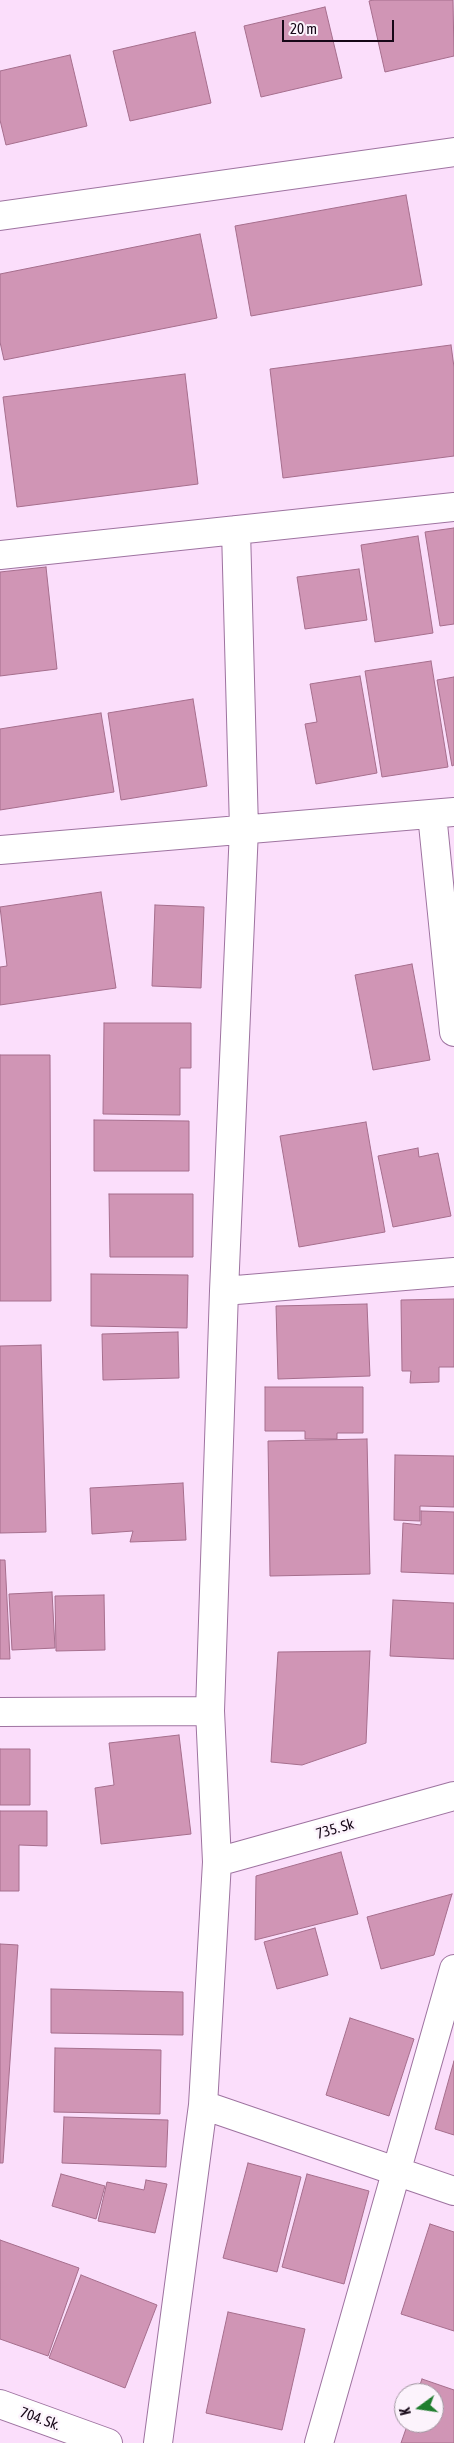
<!DOCTYPE html>
<html>
<head>
<meta charset="utf-8">
<style>
  body { margin:0 }
  #map { position:relative; width:454px; height:2443px; overflow:hidden; background:#fbdefb; font-family:"Asap Condensed",sans-serif }
  canvas { display:block }
  .north { position:absolute; left:394px; top:2383px; width:50px; height:50px; box-sizing:border-box; background:#fcf3fc; border:1px solid #a095a0; border-radius:50%; rotate:256deg; font-size:14px; font-weight:700; line-height:20px; text-align:center; color:#160717 }
  .north::after { content:''; display:block; margin:auto; width:18px; height:22px; background:#207e2f; clip-path:polygon(50% 0,100% 100%,50% 72%,0 100%) }
  .scale { position:absolute; left:282px; top:20px; width:112px; height:22px; box-sizing:border-box; border:2px solid #160717; border-top:0; padding-left:6px; font-size:15px; line-height:18px; white-space:nowrap; color:#160717; -webkit-text-stroke:4px #fcf3fc; paint-order:stroke }
</style>
</head>
<body>
<div id="map">
<canvas width="454" height="2443"></canvas>
<div class="north">K</div>
<div class="scale">20 m</div>
</div>
<script>
const context = document.querySelector('canvas').getContext('2d');
context.lineJoin = 'round';
function fill(path, color) {
  context.fillStyle = color;
  context.fill(path, 'evenodd');
}
function shape(rows) {
  const path = new Path2D();
  for (const r of rows) {
    path.moveTo(r[0], r[1]);
    for (let i = 2; i < r.length; i += 2) path.lineTo(r[i], r[i + 1]);
  }
  return path;
}
function stroke(path, color, width, dash) {
  context.strokeStyle = color;
  context.lineWidth = width;
  context.lineCap = dash ? 'butt' : 'round';
  context.setLineDash(dash || []);
  context.stroke(path);
}
function label(font, color, halo, rows, align = 'center') {
  context.font = font + ' "Asap Condensed",sans-serif';
  context.lineWidth = 5;
  context.setLineDash([]);
  context.textBaseline = 'middle';
  context.strokeStyle = halo;
  context.fillStyle = color;
  for (const [text, x, y, turn = 0] of rows) {
    context.save();
    context.translate(x, y);
    context.rotate((+turn || 0) * Math.PI / 180);
    context.textAlign = isNaN(turn) ? turn : align;
    if (halo) context.strokeText(text, 0, 0);
    context.fillText(text, 0, 0);
    context.restore();
  }
}
const building = shape([
  [373,0,453,0,454,56,385,72,369,1,373,0],
  [325,7,342,78,261,97,244,26,325,7],
  [195,32,211,103,130,121,113,51,195,32],
  [70,55,87,126,6,145,0,120,0,71,70,55],
  [406,195,422,285,251,316,235,226,406,195],
  [200,234,217,318,4,360,0,342,0,274,200,234],
  [451,345,454,367,454,456,283,478,270,369,451,345],
  [185,374,198,484,17,507,3,397,185,374],
  [454,528,454,624,440,626,425,532,454,528],
  [418,536,433,633,375,642,361,545,418,536],
  [46,567,57,669,0,676,0,572,46,567],
  [359,569,367,620,305,629,297,577,359,569],
  [431,661,448,767,382,777,365,671,431,661],
  [360,676,377,773,316,784,305,724,317,722,310,684,360,676],
  [454,677,454,765,452,766,437,680,454,677],
  [193,699,207,786,121,800,108,713,193,699],
  [101,713,114,792,0,810,0,729,101,713],
  [101,892,116,988,0,1005,0,967,7,966,0,907,101,892],
  [155,905,204,907,201,988,152,986,155,905],
  [412,964,430,1060,373,1070,355,975,412,964],
  [104,1023,191,1023,191,1068,180,1068,180,1115,103,1114,104,1023],
  [0,1055,50,1055,51,1301,0,1301,0,1055],
  [94,1120,189,1121,189,1171,94,1171,94,1120],
  [366,1122,385,1232,299,1247,280,1136,366,1122],
  [418,1148,419,1157,438,1153,451,1216,393,1227,378,1156,418,1148],
  [109,1194,193,1194,193,1257,110,1257,109,1194],
  [91,1274,188,1275,187,1328,91,1326,91,1274],
  [454,1299,454,1367,439,1367,439,1382,410,1383,411,1371,402,1371,401,1300,454,1299],
  [367,1304,370,1376,278,1379,276,1306,367,1304],
  [178,1332,179,1378,103,1380,102,1334,178,1332],
  [41,1345,46,1532,0,1533,0,1346,41,1345],
  [265,1387,363,1387,363,1433,337,1433,337,1439,305,1439,305,1431,265,1431,265,1387],
  [367,1439,370,1574,270,1576,268,1441,367,1439],
  [395,1455,454,1456,454,1507,420,1506,420,1521,394,1520,395,1455],
  [183,1483,186,1540,130,1542,133,1531,92,1534,90,1488,183,1483],
  [421,1511,454,1512,454,1574,401,1572,403,1523,421,1525,421,1511],
  [0,1560,5,1560,10,1659,0,1659,0,1560],
  [52,1592,55,1648,12,1650,9,1594,52,1592],
  [104,1595,105,1650,56,1651,55,1596,104,1595],
  [393,1600,454,1603,454,1659,390,1656,393,1600],
  [370,1651,366,1743,302,1765,271,1762,278,1652,370,1651],
  [179,1735,191,1834,101,1844,95,1788,114,1785,109,1743,179,1735],
  [0,1749,30,1749,30,1805,0,1805,0,1749],
  [0,1811,47,1811,47,1846,19,1845,19,1891,0,1891,0,1811],
  [341,1852,358,1914,255,1940,256,1876,341,1852],
  [452,1894,434,1955,381,1969,367,1917,452,1894],
  [315,1928,328,1975,277,1989,264,1942,315,1928],
  [0,1944,18,1945,3,2163,0,2163,0,1944],
  [51,1989,183,1992,183,2035,51,2033,51,1989],
  [350,2018,414,2039,389,2116,326,2095,350,2018],
  [55,2048,161,2050,160,2114,54,2112,55,2048],
  [454,2061,454,2135,435,2129,454,2061],
  [64,2117,168,2120,166,2167,62,2163,64,2117],
  [248,2163,301,2177,277,2272,223,2258,248,2163],
  [61,2174,105,2186,96,2219,52,2206,61,2174],
  [307,2174,369,2191,344,2284,282,2267,307,2174],
  [146,2180,167,2184,155,2233,98,2221,107,2182,144,2190,146,2180],
  [430,2224,454,2232,454,2331,401,2314,430,2224],
  [0,2240,79,2268,48,2356,0,2339,0,2240],
  [81,2275,157,2305,125,2388,49,2358,81,2275],
  [228,2312,305,2329,282,2430,206,2413,228,2312],
  [422,2379,454,2390,454,2443,401,2443,408,2423,434,2423,434,2393,417,2393,422,2379]
]);
fill(building, '#d095b5');
stroke(building, '#a66e8d', 1);
const minor = shape([
  [0,216,454,152],
  [0,555,454,507],
  [432,814,454,1032],
  [0,850,454,812],
  [224,1291,454,1272],
  [0,1712,210,1711],
  [217,1862,454,1796],
  [203,2105,454,2191],
  [0,2404,108,2443],
  [158,2443,203,2105,217,1862,210,1711,224,1291,244,829,236,530],
  [319,2443,454,1969]
]);
stroke(minor, '#9e73a0', 30);
stroke(minor, '#fff', 28);
label('15px', '#160717', '#fcf3fc', [
  ["735. Sk",335,1829,-16],
  ["704. Sk.",40,2419,20]
]);
</script>
</body>
</html>
